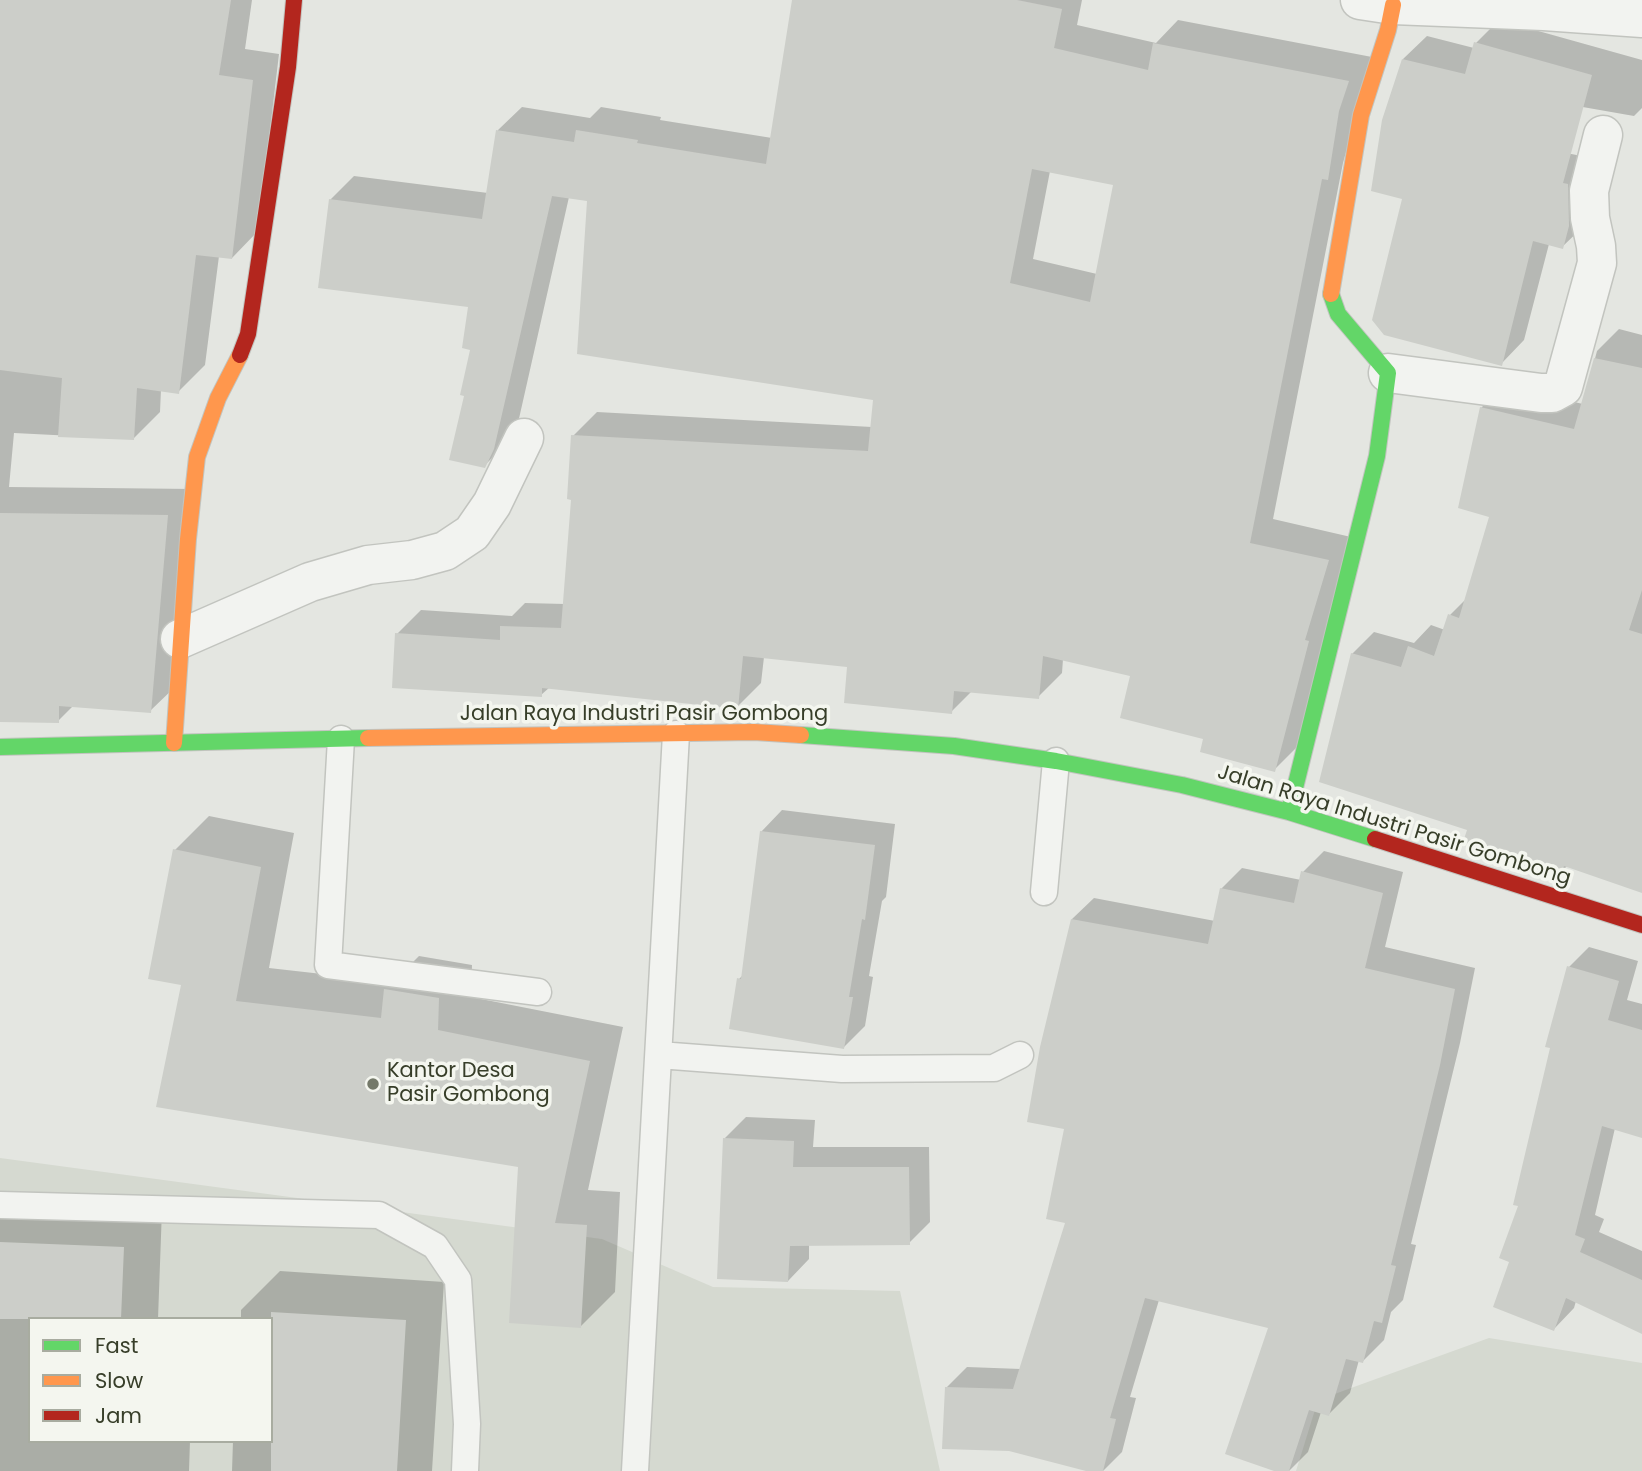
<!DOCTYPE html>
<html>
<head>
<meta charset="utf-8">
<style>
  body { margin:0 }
  #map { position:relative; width:1642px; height:1471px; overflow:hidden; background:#e4e6e1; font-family:Poppins,sans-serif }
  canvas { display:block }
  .legend { position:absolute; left:28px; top:1317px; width:245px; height:126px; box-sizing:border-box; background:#f4f6ef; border:2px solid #a8aca0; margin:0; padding:9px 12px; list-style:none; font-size:21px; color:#373e29 }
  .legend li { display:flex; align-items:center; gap:14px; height:35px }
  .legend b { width:35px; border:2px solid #a8aca0 }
</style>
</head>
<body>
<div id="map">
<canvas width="1642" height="1471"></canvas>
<ul class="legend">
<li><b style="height:9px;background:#63d668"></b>Fast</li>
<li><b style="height:9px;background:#ff974d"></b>Slow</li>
<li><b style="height:9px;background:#b3261e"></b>Jam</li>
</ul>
</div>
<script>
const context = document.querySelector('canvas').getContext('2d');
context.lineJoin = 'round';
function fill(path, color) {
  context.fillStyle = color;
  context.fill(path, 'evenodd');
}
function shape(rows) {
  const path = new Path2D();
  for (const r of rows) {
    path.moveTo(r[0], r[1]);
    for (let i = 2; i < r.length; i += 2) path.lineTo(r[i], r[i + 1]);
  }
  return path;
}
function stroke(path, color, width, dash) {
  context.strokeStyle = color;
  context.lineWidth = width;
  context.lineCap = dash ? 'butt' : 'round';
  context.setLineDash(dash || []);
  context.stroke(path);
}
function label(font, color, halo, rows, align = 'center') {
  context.font = font + ' Poppins,sans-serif';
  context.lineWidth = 7;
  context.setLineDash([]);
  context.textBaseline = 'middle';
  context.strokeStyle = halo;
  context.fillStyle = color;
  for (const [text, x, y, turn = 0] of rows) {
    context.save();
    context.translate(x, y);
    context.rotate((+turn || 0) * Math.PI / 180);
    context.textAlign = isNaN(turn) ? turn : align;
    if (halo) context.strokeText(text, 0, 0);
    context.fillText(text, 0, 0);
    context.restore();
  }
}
fill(shape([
  [0,1158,602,1239,713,1287,900,1291,940,1471,0,1471],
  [30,1319,271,1319,271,1441,30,1441],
  [1489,1338,1642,1363,1642,1471,1296,1471,1318,1400]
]), '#d5d9d0');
fill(shape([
  [0,0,252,0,245,49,279,54,258,231,232,258,219,256,205,365,178,392,161,389,160,412,133,439,14,433,9,487,194,489,177,685,150,711,74,705,58,721,0,720],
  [794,0,1082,0,1077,25,1156,43,1178,20,1372,57,1343,163,1273,519,1351,537,1298,746,1274,770,1205,737,1132,675,1063,659,1062,673,1038,697,972,691,951,712,849,666,764,657,761,683,737,707,550,687,541,695,397,634,421,610,512,616,525,603,565,604,573,498,573,436,597,412,872,427,875,398,589,200,569,197,518,423,508,442,484,466,466,394,472,348,470,306,330,200,354,176,488,193,498,130,522,107,590,118,601,107,661,117,660,120,772,138],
  [1050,171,1115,184,1097,274,1033,259],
  [1499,20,1642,60,1642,108,1634,116,1497,92,1489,137,1586,157,1586,224,1562,247,1549,244,1524,340,1501,364,1405,197,1403,59,1427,36,1474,48,1476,43],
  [1619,329,1642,335,1642,890,1568,865,1559,874,1470,828,1352,654,1374,632,1414,643,1431,625,1445,630,1450,615,1467,598,1491,516,1481,408,1503,386,1583,404,1597,351],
  [782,810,895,824,886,897,882,901,869,976,873,977,865,1026,844,1047,739,979,744,974,761,832],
  [209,816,294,833,269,968,393,982,419,956,472,965,471,997,623,1027,588,1190,620,1192,615,1292,581,1326,519,1166,183,984,175,850],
  [1324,851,1403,872,1385,947,1475,968,1460,1043,1411,1244,1416,1245,1403,1300,1391,1312,1384,1340,1363,1361,1359,1360,1350,1393,1329,1414,1321,1412,1308,1452,1289,1471,1280,1471,1270,1327,1159,1300,1130,1397,1136,1398,1122,1452,1103,1471,1093,1471,946,1388,967,1367,1021,1369,1067,1221,1066,1128,1072,919,1094,898,1215,921,1221,889,1242,868,1301,880,1303,872],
  [1589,947,1638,961,1627,1000,1642,1004,1642,1132,1615,1128,1595,1215,1604,1219,1599,1232,1642,1251,1642,1321,1576,1301,1574,1308,1554,1329,1511,1261,1520,1205,1569,967],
  [746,1117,815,1120,813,1147,929,1147,930,1222,909,1243,809,1244,809,1259,788,1281,725,1138],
  [0,1202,162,1209,158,1319,30,1319,30,1441,190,1441,189,1471,0,1471],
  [280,1271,444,1282,432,1471,232,1471,233,1441,271,1441,271,1319,241,1319,241,1310]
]), '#0003');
fill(shape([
  [0,0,231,0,219,75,253,80,232,259,196,255,179,394,137,388,134,440,58,437,62,378,0,370],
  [792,0,1017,0,1062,9,1054,48,1148,70,1153,43,1349,81,1339,111,1328,180,1322,179,1250,543,1329,560,1305,640,1309,641,1275,772,1200,752,1203,739,1120,718,1130,676,1043,656,1039,699,954,691,952,714,844,703,847,667,743,656,738,709,542,688,542,697,392,688,395,633,500,640,500,626,561,628,571,500,567,499,571,435,868,451,873,400,577,354,587,201,552,196,494,449,485,468,449,460,464,396,460,395,470,350,462,348,468,307,318,288,329,199,482,219,496,130,574,142,576,130,638,140,637,143,766,164],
  [1032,169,1113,185,1090,302,1010,283],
  [1474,42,1592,75,1563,183,1568,184,1569,226,1563,249,1533,241,1502,366,1384,335,1372,320,1402,199,1371,191,1382,120,1402,59,1465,74],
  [1594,358,1642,368,1642,590,1629,630,1642,634,1642,893,1564,866,1560,876,1463,842,1467,830,1319,782,1351,653,1401,667,1408,646,1434,656,1448,614,1459,618,1489,517,1458,508,1480,407,1574,429],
  [0,513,168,515,151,713,59,706,59,723,0,722],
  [760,831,875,845,865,920,862,919,849,997,853,997,844,1049,729,1029,737,978,741,979],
  [173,849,261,867,236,1001,381,1018,384,989,439,998,438,1030,590,1061,555,1223,587,1225,581,1328,509,1323,518,1167,156,1107,181,985,148,979],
  [1301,871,1383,893,1365,968,1455,989,1440,1065,1391,1265,1396,1266,1382,1323,1374,1321,1363,1363,1346,1359,1329,1416,1309,1410,1289,1471,1274,1471,1225,1454,1268,1328,1145,1298,1110,1418,1116,1419,1103,1471,1086,1471,1009,1451,942,1449,945,1387,1013,1389,1065,1223,1046,1219,1064,1129,1027,1122,1040,1047,1071,919,1208,944,1220,888,1294,903],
  [1567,966,1619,981,1608,1020,1642,1030,1642,1138,1602,1126,1575,1235,1585,1239,1580,1252,1642,1280,1642,1334,1566,1298,1554,1331,1493,1307,1509,1262,1499,1258,1518,1206,1513,1205,1550,1048,1545,1047],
  [723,1138,794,1141,793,1167,909,1167,910,1245,790,1246,788,1282,717,1279],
  [0,1242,124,1247,121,1319,0,1319],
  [271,1312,406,1320,397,1471,271,1471]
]), '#cccec9');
const lane = shape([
  [341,739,328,965,538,992],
  [1044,892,1056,761],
  [659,1055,842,1069,994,1068,1020,1055],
  [0,1205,379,1215,435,1246,458,1280,467,1424,465,1471],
  [635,1471,676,734]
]);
const street = shape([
  [1360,0,1393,5,1544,11,1642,18],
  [1388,373,1541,393,1552,393,1563,387,1597,263,1596,246,1590,218,1589,191,1603,135],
  [180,639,310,582,368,565,412,560,445,551,472,533,492,504,524,438]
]);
const fast = shape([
  [801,735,954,746,1056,761,1182,785,1289,812,1375,839],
  [0,747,368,738],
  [1289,812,1377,456,1388,373,1338,314,1331,294]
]);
const slow = shape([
  [1331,294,1361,115,1388,30,1393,5],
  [368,738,754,732,801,735],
  [174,743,188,539,197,457,218,398,240,355]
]);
const jam = shape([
  [240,355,248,334,288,67,294,0],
  [1375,839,1642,925]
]);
stroke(lane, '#c2c4bf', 29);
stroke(street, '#c2c4bf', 41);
stroke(fast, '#c2c4bf', 18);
stroke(slow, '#c2c4bf', 18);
stroke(jam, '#c2c4bf', 18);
stroke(lane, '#f2f3f0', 26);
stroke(street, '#f2f3f0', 38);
stroke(fast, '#63d668', 16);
stroke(slow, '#ff974d', 16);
stroke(jam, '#b3261e', 16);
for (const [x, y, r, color] of [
  [373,1084,7,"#747969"]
]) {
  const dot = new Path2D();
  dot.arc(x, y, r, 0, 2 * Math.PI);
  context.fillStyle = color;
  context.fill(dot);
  stroke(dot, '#f4f6ef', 2.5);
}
label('21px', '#373e29', '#f4f6ef', [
  ["Jalan Raya Industri Pasir Gombong",644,715],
  ["Jalan Raya Industri Pasir Gombong",1394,826,17]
]);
label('21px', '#373e29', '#f4f6ef', [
  ["Kantor Desa",387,1072],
  ["Pasir Gombong",387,1096]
], 'left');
</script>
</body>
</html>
